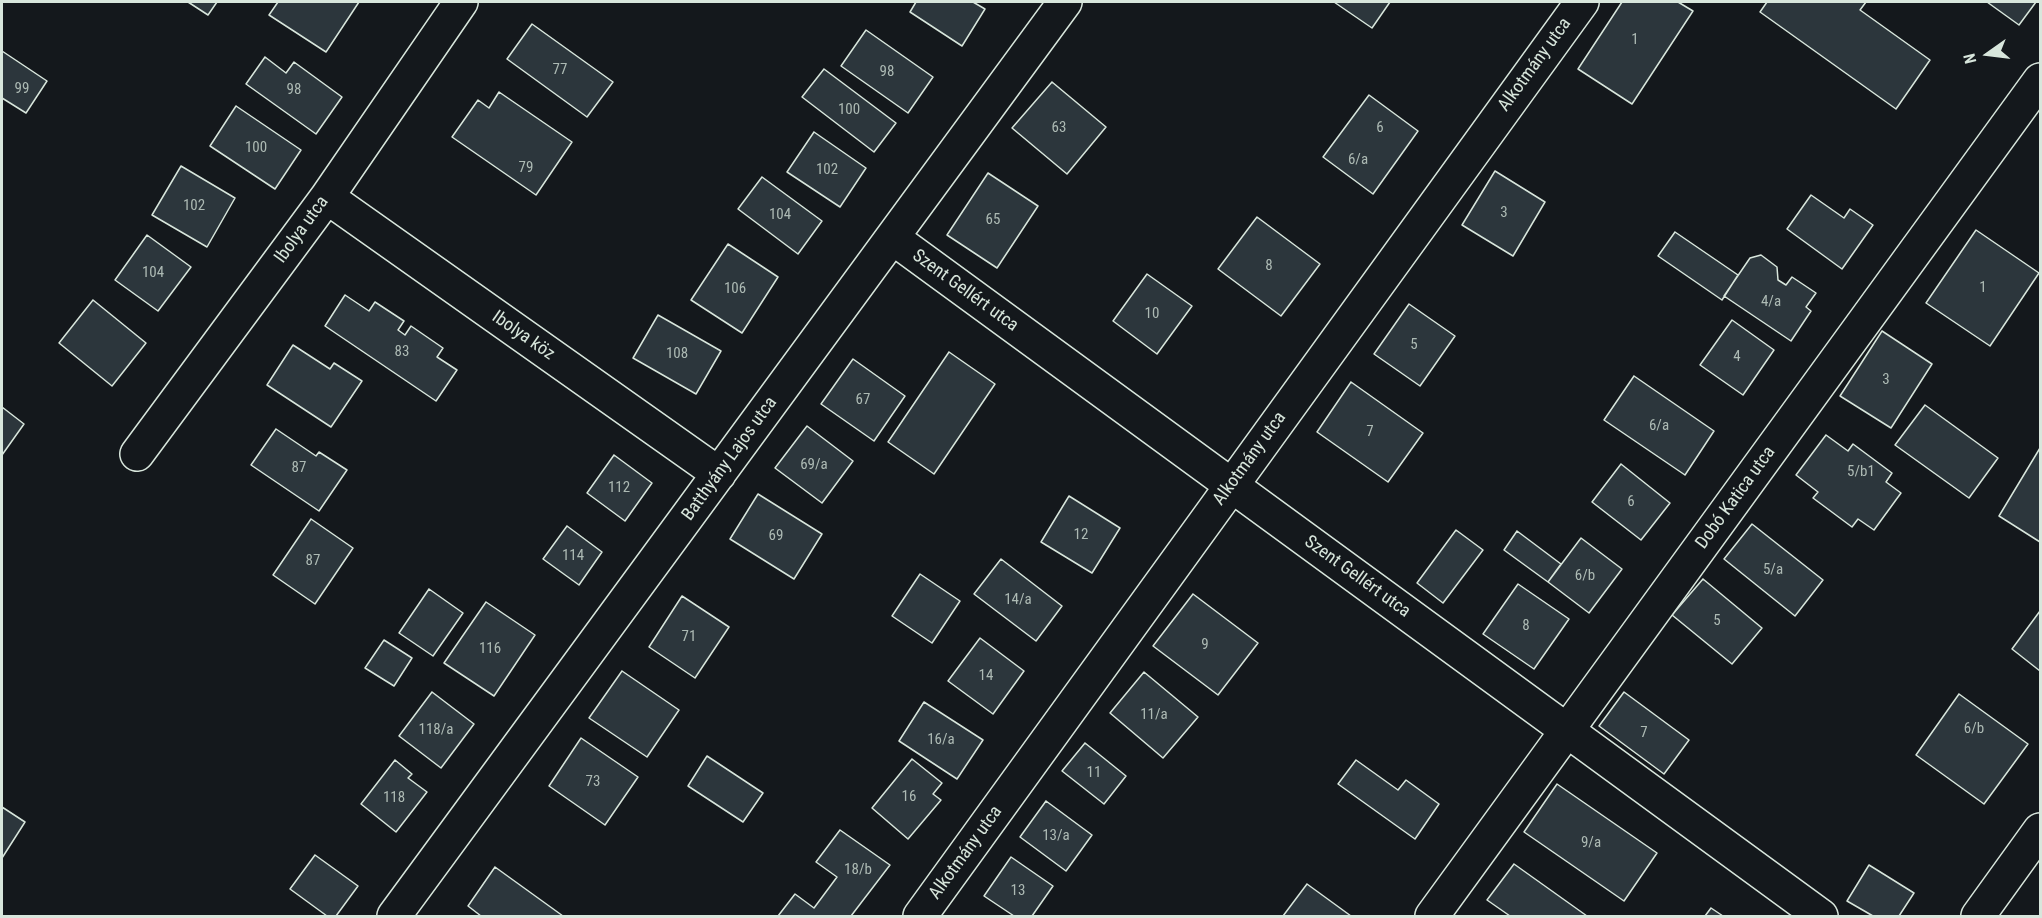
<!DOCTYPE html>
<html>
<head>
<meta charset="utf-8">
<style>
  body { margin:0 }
  #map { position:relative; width:2042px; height:918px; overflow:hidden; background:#14181c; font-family:"Roboto Condensed",sans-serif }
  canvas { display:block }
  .frame { position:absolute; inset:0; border:3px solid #d8e6dc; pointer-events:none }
  .north { position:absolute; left:1958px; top:24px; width:60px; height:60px; -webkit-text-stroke:4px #14181c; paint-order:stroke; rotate:256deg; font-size:16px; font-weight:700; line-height:24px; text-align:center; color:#d8e6dc }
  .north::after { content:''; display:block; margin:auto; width:21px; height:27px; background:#d8e6dc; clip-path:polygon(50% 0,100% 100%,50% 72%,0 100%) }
</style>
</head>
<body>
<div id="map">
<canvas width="2042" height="918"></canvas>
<div class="frame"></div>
<div class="north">N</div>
</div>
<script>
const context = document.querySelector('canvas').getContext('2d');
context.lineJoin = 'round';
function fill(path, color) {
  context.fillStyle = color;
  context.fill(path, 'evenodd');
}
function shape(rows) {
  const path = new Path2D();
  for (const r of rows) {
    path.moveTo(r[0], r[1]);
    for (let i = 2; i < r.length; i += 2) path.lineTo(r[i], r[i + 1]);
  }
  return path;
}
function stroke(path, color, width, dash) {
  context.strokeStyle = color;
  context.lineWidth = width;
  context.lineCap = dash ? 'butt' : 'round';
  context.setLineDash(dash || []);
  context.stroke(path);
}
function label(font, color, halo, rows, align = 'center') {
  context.font = font + ' "Roboto Condensed",sans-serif';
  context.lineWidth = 4.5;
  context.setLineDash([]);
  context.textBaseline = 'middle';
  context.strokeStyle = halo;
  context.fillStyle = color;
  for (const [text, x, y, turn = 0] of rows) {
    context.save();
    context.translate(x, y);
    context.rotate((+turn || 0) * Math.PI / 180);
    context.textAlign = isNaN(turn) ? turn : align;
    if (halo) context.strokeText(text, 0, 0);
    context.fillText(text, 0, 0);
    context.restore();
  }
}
const building = shape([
  [188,2,217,2,208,15,188,2],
  [278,2,359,2,326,52,269,15,278,2],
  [916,2,973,2,985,9,962,46,910,12,916,2],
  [1334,2,1390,2,1372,28,1334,2],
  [1622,2,1678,2,1693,11,1632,104,1578,69,1622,2],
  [1767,2,1866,2,1860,10,1930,60,1896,109,1760,12,1767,2],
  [1987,2,2036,2,2019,25,1987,2],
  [532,24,613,82,587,117,507,59,532,24],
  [866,30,933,77,908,113,841,66,866,30],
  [2,51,47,81,26,113,2,98,2,51],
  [265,57,286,73,294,62,342,97,316,134,246,84,265,57],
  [824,69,896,123,874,152,802,97,824,69],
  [1052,82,1106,127,1067,174,1012,128,1052,82],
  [499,92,572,142,536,195,452,137,478,100,489,108,499,92],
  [1369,95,1418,131,1373,194,1323,157,1369,95],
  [236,106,301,150,275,189,210,146,236,106],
  [814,132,866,168,840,207,787,172,814,132],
  [181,166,235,198,207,247,152,215,181,166],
  [1495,171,1545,202,1513,256,1462,225,1495,171],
  [988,173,1038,206,997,268,947,235,988,173],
  [762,177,822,221,798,254,738,209,762,177],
  [1811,195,1844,218,1850,209,1873,225,1842,269,1787,229,1811,195],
  [1257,217,1320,264,1281,316,1218,269,1257,217],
  [1976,230,2039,273,1990,346,1926,303,1976,230],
  [1675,232,1738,275,1722,300,1658,256,1675,232],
  [147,235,191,267,158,311,115,280,147,235],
  [728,244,778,277,742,333,691,300,728,244],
  [1761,255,1777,267,1778,280,1786,285,1792,277,1816,293,1806,307,1811,311,1791,341,1724,296,1750,258,1761,255],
  [1147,274,1192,306,1157,354,1113,321,1147,274],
  [345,295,369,311,375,302,404,321,398,330,405,335,411,326,443,348,437,357,457,370,436,401,325,326,345,295],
  [93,300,146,343,112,386,59,343,93,300],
  [1409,304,1455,336,1420,386,1374,354,1409,304],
  [658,315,721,351,696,394,633,358,658,315],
  [1732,320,1774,350,1743,395,1700,365,1732,320],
  [1882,331,1932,364,1891,428,1840,396,1882,331],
  [293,345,330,369,334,363,362,381,331,427,267,385,293,345],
  [949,352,995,384,934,474,888,442,949,352],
  [853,359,905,396,874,441,821,404,853,359],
  [1634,376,1714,431,1685,475,1604,420,1634,376],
  [1351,382,1423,433,1388,482,1317,432,1351,382],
  [1925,405,1998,458,1969,498,1895,445,1925,405],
  [2,407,24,424,2,455,2,407],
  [807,426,853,461,822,503,775,468,807,426],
  [276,429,316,456,319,452,347,470,319,511,251,465,276,429],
  [1826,435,1848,451,1853,444,1892,473,1886,482,1901,493,1874,530,1858,519,1852,527,1813,498,1818,492,1796,475,1826,435],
  [2040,448,2040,542,1999,516,2040,448],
  [614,455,652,483,625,521,587,493,614,455],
  [1621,464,1670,503,1641,540,1592,502,1621,464],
  [758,494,822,534,794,579,730,539,758,494],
  [1069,496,1120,528,1092,573,1041,542,1069,496],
  [311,519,353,548,315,604,273,575,311,519],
  [1752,524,1823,580,1795,616,1724,559,1752,524],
  [567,526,602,552,579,585,543,559,567,526],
  [1456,530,1483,550,1443,603,1417,583,1456,530],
  [1517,531,1561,564,1548,582,1504,550,1517,531],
  [1581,538,1622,569,1589,613,1548,582,1581,538],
  [1001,559,1062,606,1036,641,974,594,1001,559],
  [920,574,960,601,932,643,892,616,920,574],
  [1703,579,1762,628,1732,664,1672,615,1703,579],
  [1518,584,1569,619,1534,669,1483,634,1518,584],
  [429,589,463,613,433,656,399,633,429,589],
  [1193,594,1258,643,1218,695,1153,646,1193,594],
  [682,596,729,627,695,678,649,647,682,596],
  [486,602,535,635,494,696,444,663,486,602],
  [2040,611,2040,671,2012,649,2040,611],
  [980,638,1024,671,993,714,948,681,980,638],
  [384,640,412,658,394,686,365,668,384,640],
  [622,671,679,710,647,757,589,718,622,671],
  [1144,672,1198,717,1163,758,1110,713,1144,672],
  [432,692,474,724,441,768,399,736,432,692],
  [1624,692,1689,740,1664,774,1599,726,1624,692],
  [1959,694,2028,744,1984,804,1916,755,1959,694],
  [924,702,983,740,957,779,899,741,924,702],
  [581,738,638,777,605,825,549,786,581,738],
  [1085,743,1126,776,1104,804,1062,771,1085,743],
  [707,756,763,793,743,822,688,786,707,756],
  [912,759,942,783,933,794,941,800,908,839,872,808,912,759],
  [395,760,412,774,408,778,427,792,396,832,361,804,395,760],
  [1356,760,1398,790,1406,780,1439,804,1415,839,1338,784,1356,760],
  [1557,784,1657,853,1624,901,1524,832,1557,784],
  [1046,801,1092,835,1066,871,1020,837,1046,801],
  [2,807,25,822,2,858,2,807],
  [840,830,890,865,851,916,778,916,795,894,814,908,837,877,816,862,840,830],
  [315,855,358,886,336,916,327,916,290,889,315,855],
  [1011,857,1053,886,1032,916,1014,916,984,896,1011,857],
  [1514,864,1587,916,1510,916,1487,900,1514,864],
  [1869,865,1914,893,1899,916,1873,916,1847,901,1869,865],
  [495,867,563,916,481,916,468,906,495,867],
  [1307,884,1351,916,1283,916,1307,884],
  [1711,908,1723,916,1705,916,1711,908]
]);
fill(building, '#2c363c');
stroke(building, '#d8e6dc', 1.5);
const minor = shape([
  [327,197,719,474],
  [893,238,1821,916],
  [137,454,327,197,461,2],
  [394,916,1065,2],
  [920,916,1582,2],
  [1432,916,2040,80],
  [1978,916,2040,830]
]);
stroke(minor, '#d8e6dc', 36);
stroke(minor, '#14181c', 33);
label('15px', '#adbab4', null, [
  ["1",1635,40],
  ["77",560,70],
  ["98",887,72],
  ["99",22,89],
  ["98",294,90],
  ["100",849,110],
  ["63",1059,128],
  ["6",1380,128],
  ["100",256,148],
  ["6/a",1358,160],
  ["79",526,168],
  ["102",827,170],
  ["102",194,206],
  ["3",1504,213],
  ["104",780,215],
  ["65",993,220],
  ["8",1269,266],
  ["104",153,273],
  ["1",1983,288],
  ["106",735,289],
  ["4/a",1771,302],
  ["10",1152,314],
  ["5",1414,345],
  ["83",402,352],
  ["108",677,354],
  ["4",1737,357],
  ["3",1886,380],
  ["67",863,400],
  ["6/a",1659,426],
  ["7",1370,432],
  ["69/a",814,465],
  ["87",299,468],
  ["5/b1",1861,472],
  ["112",619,488],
  ["6",1631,502],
  ["12",1081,535],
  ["69",776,536],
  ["114",573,556],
  ["87",313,561],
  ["5/a",1773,570],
  ["6/b",1585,576],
  ["14/a",1018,600],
  ["5",1717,621],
  ["8",1526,626],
  ["71",689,637],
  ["9",1205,645],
  ["116",490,649],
  ["14",986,676],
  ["11/a",1154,715],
  ["6/b",1974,729],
  ["118/a",436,730],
  ["7",1644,733],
  ["16/a",941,740],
  ["11",1094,773],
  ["73",593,782],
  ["16",909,797],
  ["118",394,798],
  ["13/a",1056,836],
  ["9/a",1591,843],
  ["18/b",858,870],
  ["13",1018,891]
]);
label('18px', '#d8e6dc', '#14181c', [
  ["Alkotmány utca",1535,65,-54],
  ["Ibolya utca",302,230,-54],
  ["Szent Gellért utca",965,291,36],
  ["Ibolya köz",523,336,35],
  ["Batthyány Lajos utca",730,459,-54],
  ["Alkotmány utca",1250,459,-54],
  ["Dobó Katica utca",1736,498,-54],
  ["Szent Gellért utca",1357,577,36],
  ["Alkotmány utca",966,853,-54]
]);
</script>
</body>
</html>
